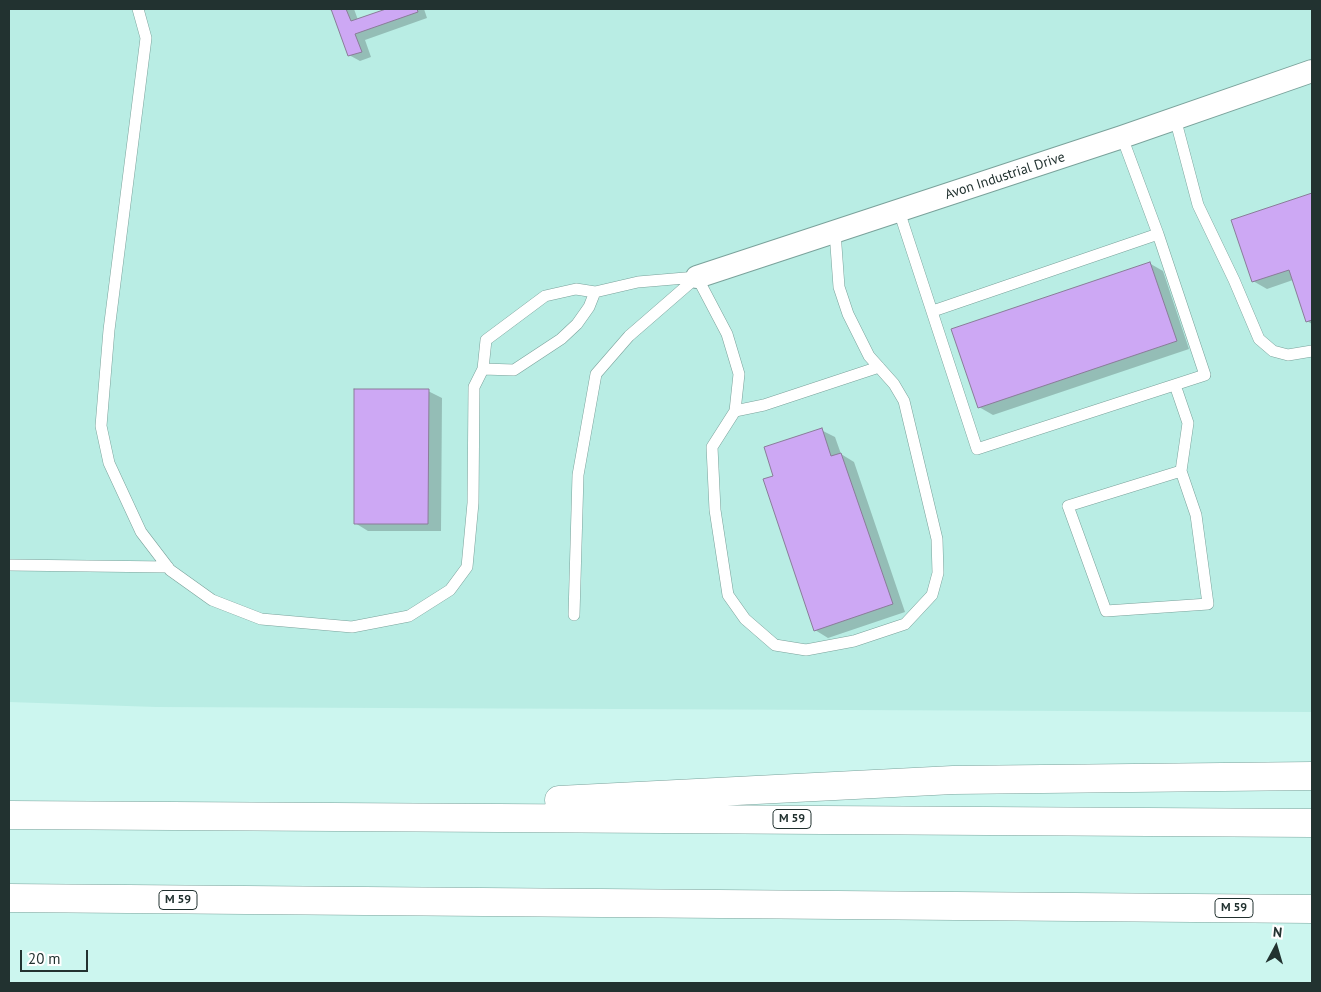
<!DOCTYPE html>
<html>
<head>
<meta charset="utf-8">
<style>
  body { margin:0 }
  #map { position:relative; width:1321px; height:992px; overflow:hidden; background:#ccf6ef; font-family:"PT Sans",sans-serif }
  canvas { display:block }
  .frame { position:absolute; inset:0; border:10px solid #223230; pointer-events:none }
  .north { position:absolute; left:1251px; top:922px; width:50px; height:50px; -webkit-text-stroke:4px #fff; paint-order:stroke; rotate:6deg; font-size:14px; font-weight:700; line-height:20px; text-align:center; color:#223230 }
  .north::after { content:''; display:block; margin:auto; width:18px; height:22px; background:#223230; clip-path:polygon(50% 0,100% 100%,50% 72%,0 100%) }
  .scale { position:absolute; left:20px; top:950px; width:68px; height:22px; box-sizing:border-box; border:2px solid #223230; border-top:0; padding-left:6px; font-size:15px; line-height:18px; white-space:nowrap; color:#223230; -webkit-text-stroke:4px #fff; paint-order:stroke }
</style>
</head>
<body>
<div id="map">
<canvas width="1321" height="992"></canvas>
<div class="frame"></div>
<div class="north">N</div>
<div class="scale">20 m</div>
</div>
<script>
const context = document.querySelector('canvas').getContext('2d');
context.lineJoin = 'round';
function fill(path, color) {
  context.fillStyle = color;
  context.fill(path, 'evenodd');
}
function shape(rows) {
  const path = new Path2D();
  for (const r of rows) {
    path.moveTo(r[0], r[1]);
    for (let i = 2; i < r.length; i += 2) path.lineTo(r[i], r[i + 1]);
  }
  return path;
}
function stroke(path, color, width, dash) {
  context.strokeStyle = color;
  context.lineWidth = width;
  context.lineCap = dash ? 'butt' : 'round';
  context.setLineDash(dash || []);
  context.stroke(path);
}
function label(font, color, halo, rows, align = 'center') {
  context.font = font + ' "PT Sans",sans-serif';
  context.lineWidth = 5;
  context.setLineDash([]);
  context.textBaseline = 'middle';
  context.strokeStyle = halo;
  context.fillStyle = color;
  for (const [text, x, y, turn = 0] of rows) {
    context.save();
    context.translate(x, y);
    context.rotate((+turn || 0) * Math.PI / 180);
    context.textAlign = isNaN(turn) ? turn : align;
    if (halo) context.strokeText(text, 0, 0);
    context.fillText(text, 0, 0);
    context.restore();
  }
}
fill(shape([
  [9,9,1312,9,1312,712,156,707,9,702]
]), '#b9ede4');
fill(shape([
  [326,9,354,9,358,20,389,9,424,9,427,18,365,40,371,57,360,61,349,55,333,11],
  [1312,194,1312,324,1307,321,1293,280,1267,289,1253,281,1233,221],
  [1149,263,1163,271,1189,349,993,415,979,407],
  [428,391,442,398,441,531,368,531,355,523],
  [821,430,835,437,841,454,854,462,905,612,828,638,815,630,775,476]
]), '#0003');
const building = shape([
  [331,9,346,9,351,21,386,9,417,9,418,12,355,34,362,52,348,56,331,9],
  [1312,193,1312,320,1306,322,1289,270,1252,282,1231,220,1312,193],
  [1150,262,1177,341,978,408,951,329,1150,262],
  [354,389,429,389,428,524,354,524,354,389],
  [822,428,831,456,841,453,893,604,814,631,763,479,773,476,764,447,822,428]
]);
fill(building, '#cda8f4');
stroke(building, '#8a7d99', 1);
const lane = shape([
  [138,9,146,38,109,330,101,426,109,463,141,532,170,570,212,600,261,619,352,627,409,616,450,590,467,567,473,503,474,387,483,369],
  [1175,118,1198,205,1234,280,1259,339,1273,351,1288,355,1312,351],
  [899,211,977,449,1205,375,1158,234,1122,137],
  [697,277,727,334,739,374,735,411,712,447,715,510,728,595,745,619,775,645,806,650,854,641,905,624,932,595,938,573,937,539,904,401,894,384,869,356,848,314,839,287,835,232],
  [595,292,589,307,577,324,561,339,514,370,483,369,486,340,545,296,576,289,595,292,638,282,697,277],
  [933,311,1158,234],
  [1175,385,1188,423,1181,471,1068,506,1106,611,1208,604,1196,515,1181,471],
  [735,411,764,405,879,367],
  [9,565,168,567],
  [574,615,578,475,596,374,629,336,697,277]
]);
const street = shape([
  [697,277,1122,137,1312,71]
]);
const highway = shape([
  [559,800,953,780,1312,776],
  [9,815,1312,823],
  [9,898,1312,909]
]);
stroke(lane, '#7aa29b', 12);
stroke(street, '#7aa29b', 24);
stroke(highway, '#7aa29b', 29);
stroke(lane, '#fff', 11);
stroke(street, '#fff', 22);
stroke(highway, '#fff', 28);
for (const [x, y, w] of [
  [792,819,38],
  [178,900,38],
  [1234,908,38]
]) {
  const box = new Path2D();
  box.roundRect(x - w / 2, y - 9.5, w, 19, 4);
  context.fillStyle = '#fff';
  context.fill(box);
  stroke(box, '#223230', 1);
}
label('bold 12px', '#223230', null, [
  ["M 59",792,819],
  ["M 59",178,900],
  ["M 59",1234,908]
]);
label('14px', '#223230', '#fff', [
  ["Avon Industrial Drive",1005,176,-18]
]);
</script>
</body>
</html>
